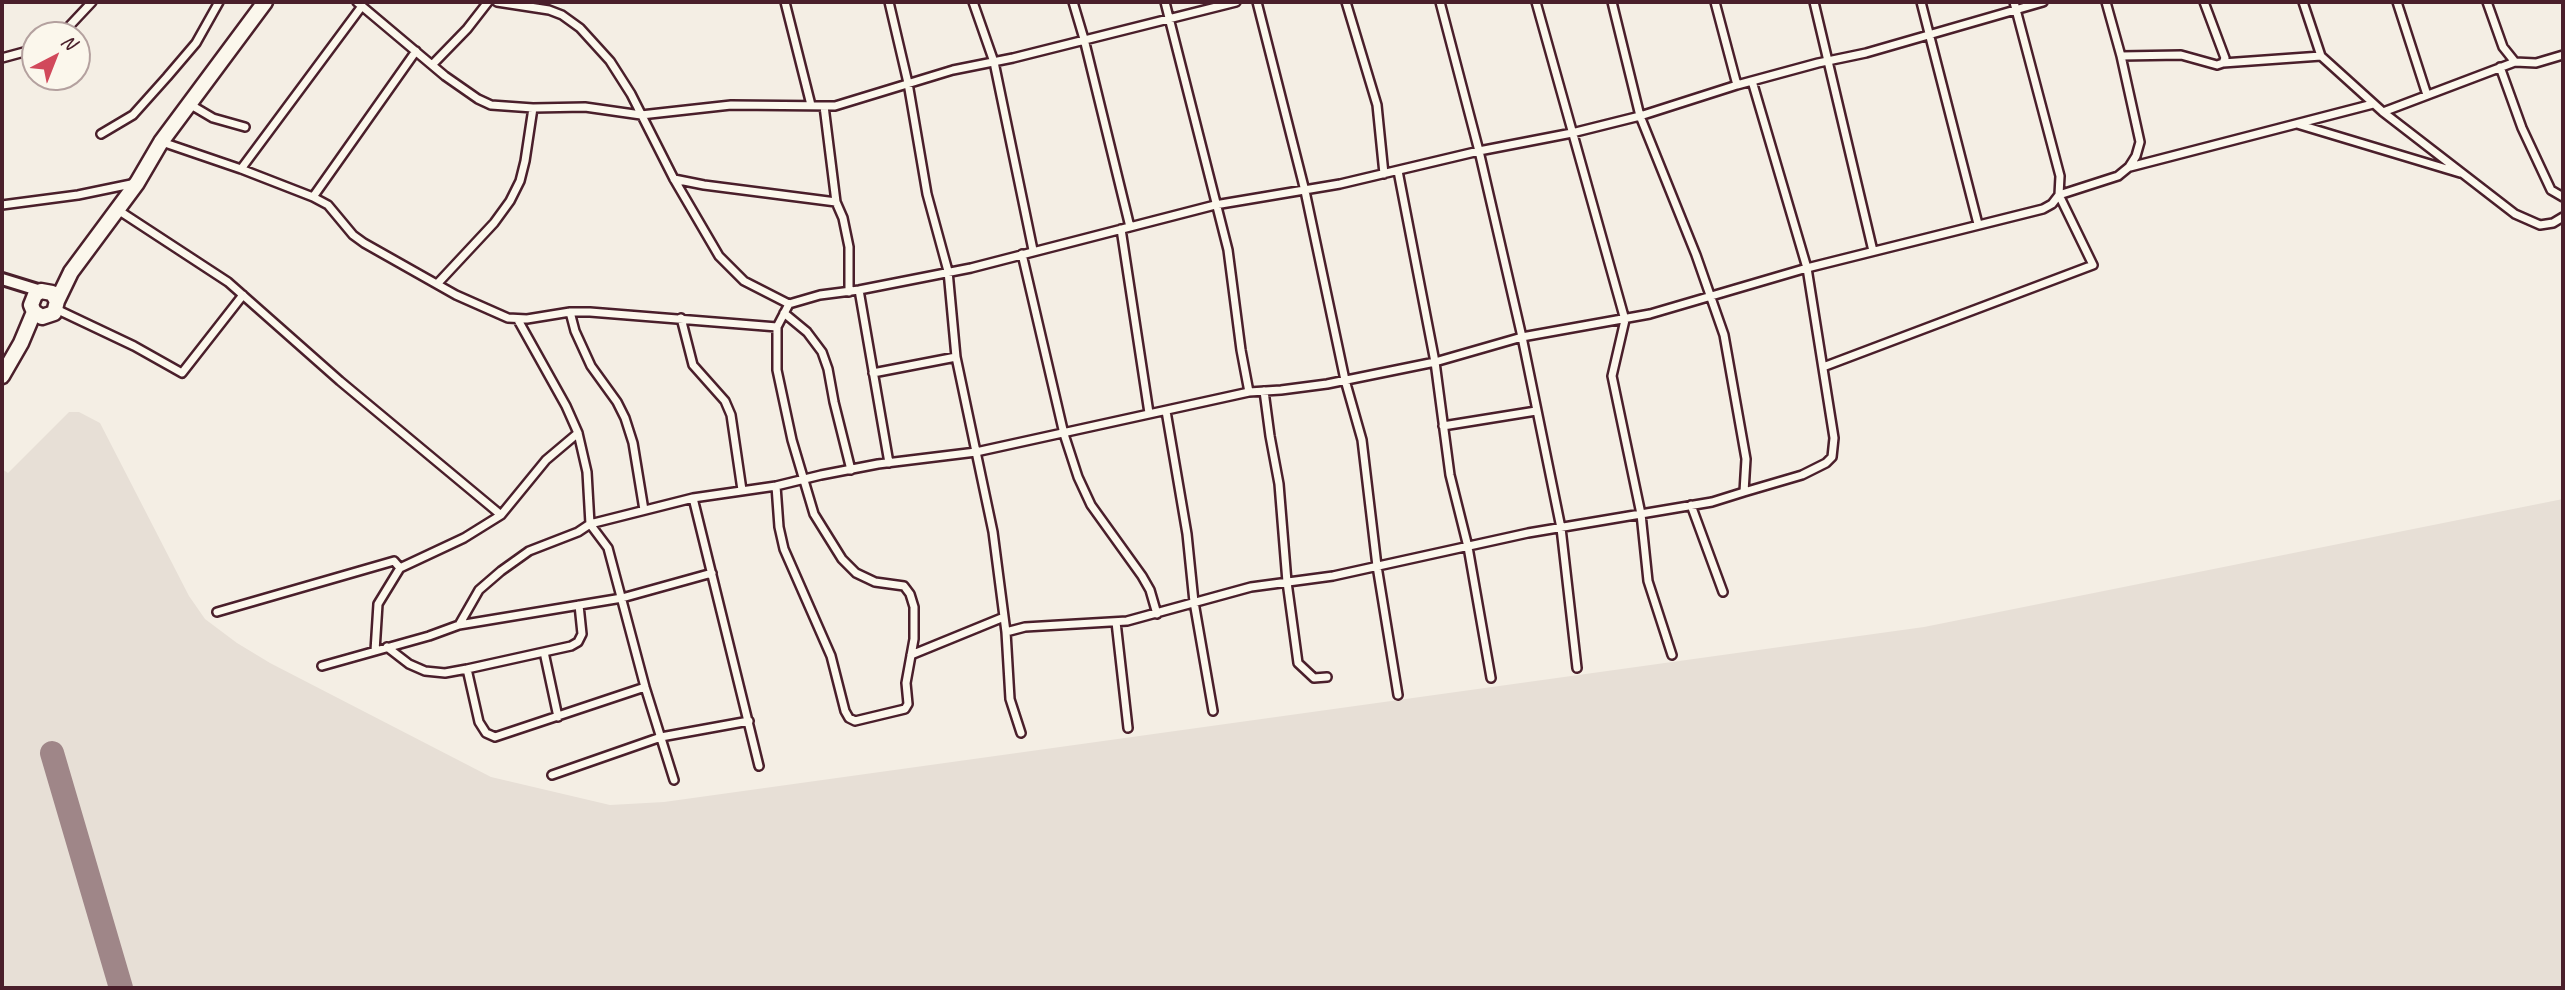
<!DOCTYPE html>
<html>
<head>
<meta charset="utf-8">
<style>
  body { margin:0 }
  #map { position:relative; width:2565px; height:990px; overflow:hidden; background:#f4eee4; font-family:Caveat,sans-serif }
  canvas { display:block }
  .frame { position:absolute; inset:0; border:4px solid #4a1f2b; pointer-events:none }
  .north { position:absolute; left:21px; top:21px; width:70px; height:70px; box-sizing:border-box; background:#fbf7ec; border:2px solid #b4a19f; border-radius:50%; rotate:42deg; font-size:19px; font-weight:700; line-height:28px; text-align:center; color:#4a1f2b }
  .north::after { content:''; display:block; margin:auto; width:24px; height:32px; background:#d1495b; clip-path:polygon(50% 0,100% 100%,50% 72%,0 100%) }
</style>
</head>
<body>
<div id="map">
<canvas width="2565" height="990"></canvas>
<div class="frame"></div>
<div class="north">N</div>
</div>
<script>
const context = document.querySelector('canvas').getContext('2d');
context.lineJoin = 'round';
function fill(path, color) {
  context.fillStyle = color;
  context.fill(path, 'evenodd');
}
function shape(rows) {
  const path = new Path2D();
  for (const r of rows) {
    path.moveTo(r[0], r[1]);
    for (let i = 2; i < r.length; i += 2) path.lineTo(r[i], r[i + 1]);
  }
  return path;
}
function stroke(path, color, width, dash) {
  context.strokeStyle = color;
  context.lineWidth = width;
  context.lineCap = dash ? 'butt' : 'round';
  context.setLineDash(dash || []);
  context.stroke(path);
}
fill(shape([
  [69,412,79,412,100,423,189,596,205,619,237,643,270,663,491,777,610,805,664,802,1924,627,2563,499,2563,988,2,988,2,469,8,473]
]), '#e7dfd6');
stroke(shape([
  [52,753,121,988]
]), '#9f8688', 24);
const street = shape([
  [357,2,445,76,478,99,491,105,533,108,585,107,641,115,731,105,835,106,953,70,1013,58,1236,2],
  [497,2,549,10,562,15,580,28,610,61,631,94,674,179,719,256,744,281,789,304],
  [785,2,811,105],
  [889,2,908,83,927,194,948,271,956,357,993,532,1006,632,1010,699,1021,733],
  [973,2,994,62,1033,250],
  [1073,2,1084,39,1130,227],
  [1257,2,1305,191,1345,380,1362,440,1377,566,1398,695],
  [1346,2,1377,105,1384,174],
  [1440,2,1479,151,1522,337,1561,528,1577,668],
  [1536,2,1625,320,1612,376,1641,514,1648,581,1672,655],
  [1715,2,1737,85],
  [1814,2,1873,251],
  [1921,2,1978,224],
  [2106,2,2121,56,2181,55,2217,65,2223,63,2225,58,2204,2],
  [2303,2,2321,56,2383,112,2515,214,2540,225,2553,223,2563,217],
  [2397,2,2427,95],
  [2487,2,2503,47,2515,62,2536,63,2563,55],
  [61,35,92,2],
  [2,58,35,49],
  [2223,63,2321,56],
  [432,65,467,29,488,2],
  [2500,67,2522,128,2551,190,2563,197],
  [191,105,213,118,245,127],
  [824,106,836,202,843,218,849,247,849,292],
  [2383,112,2515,62],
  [2297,124,2460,173],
  [101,134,133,115,167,77,196,43,219,2],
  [162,142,241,169,313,197,328,205,353,235,364,243,456,295,508,318,527,319,570,312,590,312,777,327],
  [2130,167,2373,104],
  [241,169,362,6],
  [1398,171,1435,362,1450,475,1468,547,1491,678],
  [674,179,704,185,836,202],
  [313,197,416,51],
  [2,205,78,195,136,183],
  [118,210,228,282,340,381,501,515],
  [1121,229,1149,413],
  [1022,254,1064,434,1078,477,1091,505,1142,576,1150,590,1157,614],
  [438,283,494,223,510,201,520,181,525,161,533,108],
  [859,290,889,463],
  [56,309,134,346,182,373,243,295],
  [570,312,575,331,591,366,617,402,625,418,633,443,644,510],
  [784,313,807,332,822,352,828,369,834,402,851,470],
  [681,318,693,365,725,401,731,415,742,490],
  [518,320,566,406,578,433,587,472,590,524,608,548,645,687,674,780],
  [1823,367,2093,265,2059,195,2118,176,2129,167,2136,156,2140,142,2121,56],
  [873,373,956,357],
  [1264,391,1270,436,1279,484,1287,582,1298,663,1314,678,1327,677],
  [1249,392,1281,390,1327,384,1435,362,1522,337,1650,314,1807,268,2043,209,2052,204,2059,195,2060,176,2014,2],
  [1166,411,1187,534,1194,602,1213,711],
  [1443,426,1536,411],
  [776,486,779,527,784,549,831,656,845,711,849,718,855,721,905,709,908,704,906,683,914,639,914,607,910,594,904,586,875,582,856,573,842,559,814,514,792,440,777,370,777,327,789,304,820,295,859,290,971,268,1215,205,1340,184,1479,151,1572,133,1640,116,1737,85,1818,63,1866,53,2043,2],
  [1744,492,1802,475,1826,463,1832,457,1834,438,1807,268,1752,81],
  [693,498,759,766],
  [1691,505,1723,592],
  [400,568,464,538,501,515,546,460,578,433],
  [217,612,394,561,400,568,378,604,375,651],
  [1116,622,1128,728],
  [459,625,622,598,712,573],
  [1006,632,1025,627,1127,621,1251,587,1333,576,1528,533,1712,502,1744,492,1746,459,1724,335,1696,255,1640,116,1612,2],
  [387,647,409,664,425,671,445,673,467,669,571,646,578,642,582,634,579,605],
  [544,652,558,717],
  [911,655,1004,617],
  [322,666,429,636,459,625,479,590,501,571,529,551,578,532,590,524,693,498,776,486,821,475,878,464,976,452,1249,392,1241,350,1228,250,1165,2],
  [467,669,479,722,486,733,495,737,645,687],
  [552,775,661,737,749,721]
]);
const secondary = shape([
  [2,279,41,291]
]);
const highway = shape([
  [57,301,52,293,41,291,35,295,31,305,34,312,42,317,54,313,57,301,71,272,137,183,161,142,265,2],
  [2,376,21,343,34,312]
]);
stroke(street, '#4a1f2b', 12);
stroke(secondary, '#4a1f2b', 16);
stroke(highway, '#4a1f2b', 19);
stroke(street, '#fbf7ec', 7);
stroke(secondary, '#fbf7ec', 10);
stroke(highway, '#fbf7ec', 14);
</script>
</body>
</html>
